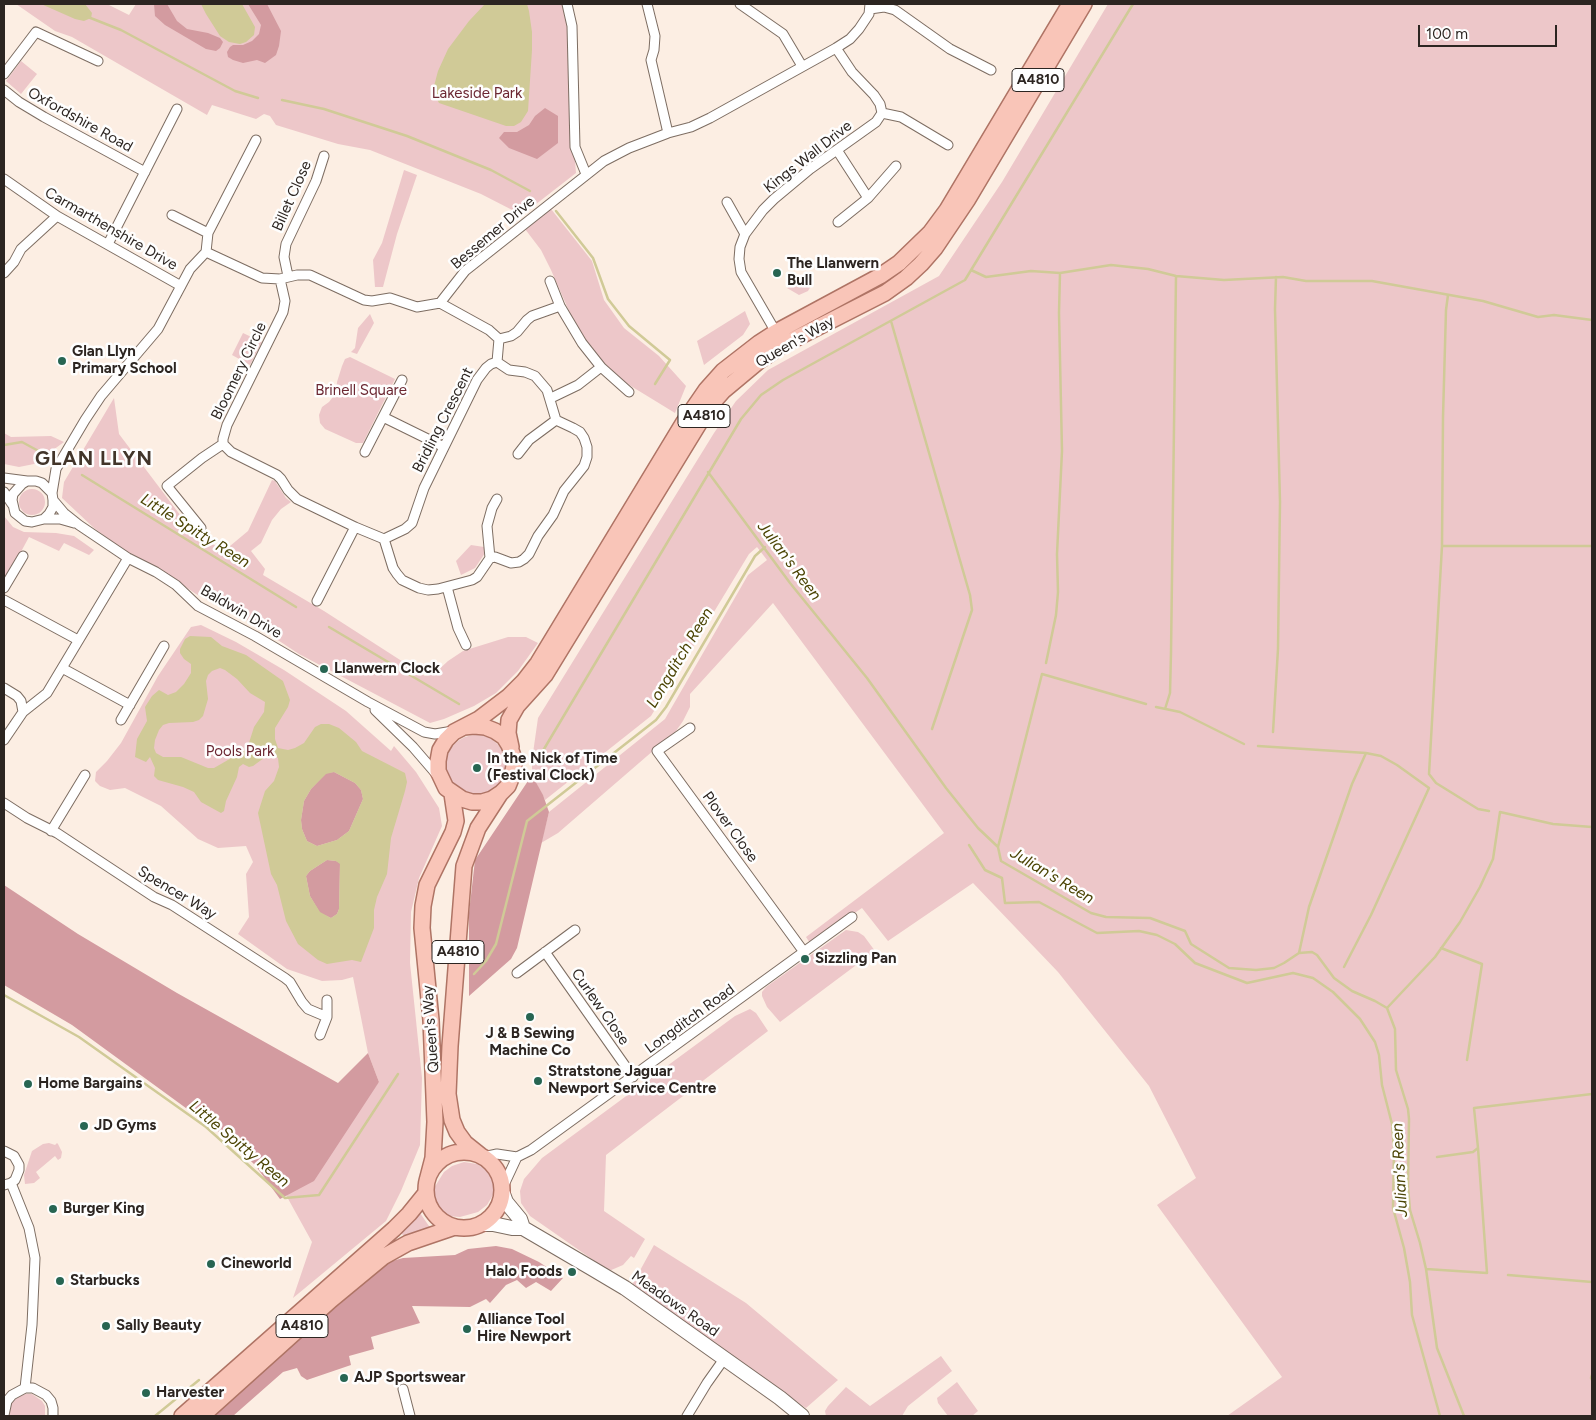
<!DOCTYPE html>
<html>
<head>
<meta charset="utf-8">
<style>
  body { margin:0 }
  #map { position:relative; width:1596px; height:1420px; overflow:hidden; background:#fceee3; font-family:Figtree,sans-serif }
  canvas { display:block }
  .frame { position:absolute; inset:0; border:5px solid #2c2521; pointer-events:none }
  .scale { position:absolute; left:1418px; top:25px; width:139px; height:22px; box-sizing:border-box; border:2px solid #2c2521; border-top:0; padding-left:6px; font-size:15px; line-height:18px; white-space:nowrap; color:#2c2521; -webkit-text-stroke:4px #fefefe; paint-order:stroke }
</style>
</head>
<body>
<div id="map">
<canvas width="1596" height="1420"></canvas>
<div class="frame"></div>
<div class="scale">100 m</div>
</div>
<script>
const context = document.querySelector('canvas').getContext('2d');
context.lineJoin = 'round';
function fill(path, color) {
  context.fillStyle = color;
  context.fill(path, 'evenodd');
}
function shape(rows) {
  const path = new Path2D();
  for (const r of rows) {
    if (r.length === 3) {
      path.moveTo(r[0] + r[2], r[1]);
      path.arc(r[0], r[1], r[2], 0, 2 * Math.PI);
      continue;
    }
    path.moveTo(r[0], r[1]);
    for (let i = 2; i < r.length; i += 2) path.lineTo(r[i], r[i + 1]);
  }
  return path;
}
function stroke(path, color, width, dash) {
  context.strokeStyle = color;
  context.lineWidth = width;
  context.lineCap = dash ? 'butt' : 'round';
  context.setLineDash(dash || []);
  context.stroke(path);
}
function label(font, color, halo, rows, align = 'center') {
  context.font = font + ' Figtree,sans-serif';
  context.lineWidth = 5;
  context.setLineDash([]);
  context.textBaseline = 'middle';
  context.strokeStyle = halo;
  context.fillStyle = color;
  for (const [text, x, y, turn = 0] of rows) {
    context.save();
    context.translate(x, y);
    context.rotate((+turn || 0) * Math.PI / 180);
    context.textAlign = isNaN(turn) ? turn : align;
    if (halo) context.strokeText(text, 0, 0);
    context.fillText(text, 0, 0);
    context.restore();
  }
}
fill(shape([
  [16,4,107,4,129,15,136,4,562,4,567,26,569,90,576,173,522,215,481,194,370,150,338,144,276,125,270,116,264,114,256,119,212,105,207,115,72,37,55,31],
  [1108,4,1592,4,1592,1416,1227,1416,1282,1377,1157,1205,1196,1178,1149,1086,1058,972,973,883,888,941,862,908,810,943,806,937,944,833,773,603,690,694,690,707,683,721,676,731,558,833,541,843,549,812,665,719,748,575,767,560,757,547,749,554,651,716,545,800,532,775,532,760,538,718,714,433,736,401,768,370,939,276,1002,182],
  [21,61,37,74,21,94,6,81],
  [404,170,417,175,397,234,383,287,375,287,373,260,382,243],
  [551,209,592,261,604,300,624,328,659,356,686,386,675,413,626,383,608,369,576,327,551,270,541,250,525,229],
  [807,275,812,284,808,291,799,295,787,288],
  [745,311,750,324,743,335,704,365,697,341],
  [370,314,374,323,357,354,351,352,355,348,358,328],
  [243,333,262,342,250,365,232,355],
  [350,357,395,379,363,443,356,443,325,429,320,423,319,415,322,407,329,402,336,393,337,382,342,366,345,359],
  [114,398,119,434,193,532,224,551,248,531,272,480,275,481,286,498,291,502,281,509,272,520,261,543,251,551,265,569,263,575,324,611,425,676,434,674,448,661,463,651,508,637,526,637,538,643,518,671,496,693,474,706,444,719,430,723,299,654,252,623,196,594,162,571,119,547,94,528,62,498,64,482],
  [4,433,11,437,51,436,64,442,34,464,19,467,4,464],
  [32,502,13],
  [4,516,13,527,24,532,56,533,74,536,94,550,89,555,64,543,59,551,29,537,4,583],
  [471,545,484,547,485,553,475,568,461,575,456,561],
  [201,625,236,642,284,670,346,711,391,751,394,746,416,772,439,808,442,826,419,878,411,912,410,963,422,1078,420,1145,401,1191,386,1221,293,1298,312,1242,286,1195,379,1082,368,1053,353,977,342,980,322,981,287,969,238,934,249,917,246,874,253,862,246,846,218,848,198,839,161,806,125,788,110,790,100,786,95,781,96,772,107,761,121,743,158,676,191,627],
  [476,765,30],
  [846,930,858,932,864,936,875,951,780,1022,767,1007,762,996,762,992,766,987],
  [750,1009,756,1013,768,1031,606,1155,604,1211,645,1239,634,1258,631,1256,623,1265,609,1271,530,1216,521,1203,520,1191,524,1179,542,1158,735,1016],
  [49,1143,55,1145,57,1143,58,1144,62,1152,61,1158,58,1160,55,1156,36,1172,40,1178,34,1183,25,1184,24,1175,32,1151,43,1144],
  [464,1162,477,1164,486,1170,493,1181,493,1195,487,1205,478,1212,460,1217,446,1216,437,1211,434,1206,432,1201,434,1188,444,1172,452,1166],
  [418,1213,420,1213,431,1229,406,1238,400,1232],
  [654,1245,746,1303,838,1380,806,1408,714,1348,632,1285],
  [941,1356,952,1371,908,1406,902,1416,826,1416,825,1411,828,1406,846,1387,870,1406],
  [957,1382,978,1411,972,1416,948,1416,938,1403,937,1398],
  [26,1394,32,1394,42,1401,45,1406,45,1416,9,1416,9,1409,11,1403,20,1395]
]), '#edc7c9');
fill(shape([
  [154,4,167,4,177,21,187,29,208,33,220,38,223,42,220,48,216,51,206,49,165,25,155,16],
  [248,4,267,4,281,31,279,46,276,55,265,63,257,60,243,63,233,60,228,57,227,52,230,47,233,45,243,45,252,41,259,34,261,25],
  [545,108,558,116,558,143,537,159,509,148,499,138,504,132,517,132,529,125,535,116],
  [334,772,355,783,361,790,363,799,349,831,337,840,317,846,307,841,302,829,301,820,304,801,311,789,326,773],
  [532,775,543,795,549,812,517,948,511,959,469,996,469,913,475,860],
  [327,860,336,861,340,863,339,909,337,914,331,918,320,913,310,896,306,876,310,871],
  [4,885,78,934,177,993,338,1083,368,1053,379,1082,314,1181,280,1199,255,1165,227,1138,72,1025,4,985],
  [496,1246,512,1249,539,1262,563,1278,551,1291,536,1282,526,1288,517,1280,506,1285,490,1303,486,1299,470,1307,412,1306,420,1323,371,1337,374,1349,349,1356,351,1365,307,1380,301,1376,297,1368,283,1372,233,1416,208,1416,389,1262,403,1258,455,1255,468,1249]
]), '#d39ba0');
fill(shape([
  [41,4,85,4,92,13,91,18,84,21,75,19],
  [201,4,242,4,255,27,254,35,246,42,240,44,229,42,220,36,206,14],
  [485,4,527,4,529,11,532,32,532,50,528,111,521,122,514,126,506,126,439,103,434,93,434,86,438,71,448,49,469,21],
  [190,636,211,637,222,646,246,655,283,681,290,700,288,707,275,728,275,739,278,748,288,750,295,748,304,743,315,727,321,724,329,724,339,728,356,742,362,751,405,773,407,782,405,791,391,838,387,874,377,897,374,910,374,928,361,962,352,960,327,964,318,960,298,944,286,921,277,885,271,874,258,813,265,791,274,781,279,767,278,758,273,755,268,755,253,766,249,767,243,764,239,767,237,777,226,801,224,811,221,813,201,802,194,792,183,787,158,780,154,776,155,768,150,757,146,762,135,757,137,739,147,721,145,707,152,696,159,690,168,695,176,692,184,684,191,673,191,664,184,659,180,653,180,649,185,639],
  [220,668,225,670,237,679,250,693,265,702,264,712,254,727,247,749,214,768,208,768,181,757,163,757,156,753,154,748,155,740,159,730,163,725,169,723,193,722,199,720,203,716,208,699,206,681,208,675,212,671],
  [334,772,355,783,361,790,363,799,349,831,337,840,317,846,307,841,302,829,301,820,304,801,311,789,326,774],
  [327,860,336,861,340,864,339,909,337,914,331,918,320,912,310,896,306,876,310,871]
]), '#d0ca97');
stroke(shape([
  [88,17,121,30,235,91,258,98],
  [282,100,324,109,407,136,491,170,530,191],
  [556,211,593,258,608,299,629,326,670,360,655,384],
  [971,270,986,277,1031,271,1060,273,1111,265,1148,269,1176,276,1224,280,1283,277,1306,281,1372,281,1483,301,1538,317,1554,315,1592,320],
  [1448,295,1446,310,1443,417,1442,546,1429,774,1436,783,1478,809,1489,811],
  [891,321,970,595,972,610,932,729],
  [4,445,22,442,44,454],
  [708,472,790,583,867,678,946,788,978,828,998,847,1001,861,1091,913,1106,917,1150,918,1185,931,1191,944,1229,968,1256,970,1274,968,1284,963,1299,953,1312,952,1317,955,1334,978,1352,991,1375,1001,1387,1008,1395,1029,1396,1070,1408,1109,1409,1119,1408,1187,1410,1210,1420,1243,1426,1269,1437,1348,1464,1416],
  [82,475,296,607],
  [1442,546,1592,546],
  [329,627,459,704],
  [1046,663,1056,615,1058,592,1057,554,1062,451,1059,313,1060,273],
  [1156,707,1180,712,1244,744],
  [1165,709,1170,693,1171,653,1176,276],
  [1273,732,1278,649,1280,502,1275,309,1276,277],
  [1258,746,1366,753,1381,756,1397,765,1429,788,1371,915,1344,967],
  [541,754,741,419,761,395,783,380,965,280,1133,4],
  [969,845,985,870,1002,878,1005,903,1039,902,1097,933,1139,931,1157,935,1175,944,1195,963,1247,983,1293,973,1313,978,1333,992,1360,1019,1375,1042,1379,1055,1382,1085,1392,1124,1394,1150,1393,1208,1404,1248,1410,1282,1412,1315,1440,1416],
  [998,847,1042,674,1146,704],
  [1441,948,1482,964,1467,1060],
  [1299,953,1309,907,1352,784,1366,753],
  [474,974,486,961,496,944,527,821,656,720,666,707,755,556,765,547],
  [4,995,79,1037,206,1127,285,1198,319,1195,398,1074],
  [1387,1008,1435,957,1460,922,1480,887,1493,859,1500,812,1553,824,1592,827],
  [1437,1157,1473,1152,1478,1148,1474,1108,1592,1094],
  [1426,1269,1487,1273,1478,1148],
  [1508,1275,1592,1282],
  [1592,1375,1591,1378,1592,1380],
  [155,1416,199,1380]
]), '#d0ca97', 2.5);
const street = shape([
  [567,4,572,26,575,147,586,174],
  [647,4,655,36,654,50,651,60,668,133],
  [740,4,783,34,802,66],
  [870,9,884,7,895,10,950,49,991,70],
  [4,74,36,32,98,61],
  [4,90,19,102,44,117,145,172],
  [882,113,901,117,948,145],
  [837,150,868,198],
  [4,179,57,216,181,286],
  [727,202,745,234],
  [172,215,208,233],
  [838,222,868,198,896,166],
  [108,244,177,109],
  [206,252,208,233,256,140],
  [4,273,14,262,21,249,57,216],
  [288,276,284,257,286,244,316,181,324,156],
  [280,279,285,301,283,312,227,425,223,439,223,444,231,452,277,475,281,479,288,490,297,499,355,527,317,601],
  [550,281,560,306,582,343,601,367,629,392],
  [440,303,489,330,499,339,511,336,517,332,527,320,532,316,560,306],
  [777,334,741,272,739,259,740,247,745,234,763,210,774,199,810,169,876,122,882,113,880,104,874,95,852,72,836,48],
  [497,362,499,339],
  [551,398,578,385,601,367],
  [383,417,444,447],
  [365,452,402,380],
  [518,454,529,440,556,420],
  [4,478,27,481],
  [4,492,12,504],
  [52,493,56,469,85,420,101,396,158,329,190,269,206,252,262,278,280,279,297,275,310,275,364,300,372,301,390,298,417,307,440,303,465,271,604,161,629,148,668,133,691,127,710,118,836,48,850,39,859,29,869,14,870,4],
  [53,500,53,507,49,514,44,519,32,522,25,521,15,513,12,500,13,494,22,484,27,481,36,481,42,483,52,493,53,500,64,513,79,525,128,558,156,572,176,585,198,606,255,636,368,702,424,732,435,734,453,731],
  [44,519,60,519,74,523],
  [355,527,384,539,393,568,397,574,402,580,419,588,428,590,438,589,472,580,477,577,490,558,495,557,511,563,519,562,524,559,529,554,538,536,553,515,564,491,584,466,587,457,587,447,584,438,580,432,573,428,556,420,547,390,535,376,525,372,509,370,497,362,491,364,486,368,477,380,424,488,412,523,405,529,384,539],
  [201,528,167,486,202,458,223,444],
  [490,558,487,526,492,508,497,499],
  [447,587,458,628,466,645],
  [4,588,23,556],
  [4,600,78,640],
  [62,668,130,705],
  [4,688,17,696,21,701,23,712],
  [375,710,413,747,438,776],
  [121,720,164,646],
  [690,728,657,751,804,952],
  [4,740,23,712,47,693,128,558],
  [4,803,27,818,57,833,154,897,172,905,285,978,290,982,302,1002,308,1009,327,1017],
  [51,831,85,775],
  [545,952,633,1077],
  [517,973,575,930],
  [320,1035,327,1017,327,1000],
  [4,1151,14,1156,19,1165,19,1170,15,1180,11,1183,4,1185],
  [483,1157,497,1154,517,1157,531,1150,852,917],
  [11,1183,29,1228,35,1258,32,1325,25,1388],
  [503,1187,517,1157],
  [403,1389,410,1416],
  [4,1415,7,1401,12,1395,25,1388,33,1388,46,1395,51,1401,53,1408,53,1416],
  [687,1416,707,1383,724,1359]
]);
const secondary = shape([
  [503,1194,506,1202,520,1219,523,1228],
  [482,1224,493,1224,512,1228,523,1228,593,1269,625,1288,780,1398,802,1416]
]);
const primary = shape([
  [464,727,474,726,485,727,495,731,504,737,509,745,513,756,514,766,512,776,508,786,501,793,492,799,482,802,472,802,462,799,446,788,438,771,438,761,440,750,446,740,454,732,479,719,508,697,524,681,538,663,684,422,706,390,723,371,759,343,776,332,880,276,899,263,930,233,947,210,1070,4],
  [511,747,508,733,509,720,517,706,545,675,709,407,723,391,759,361,783,345,885,293,906,278,921,264,935,248,968,199,1084,4],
  [464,1190,38],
  [480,1155,465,1143,457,1132,452,1120,448,1094,450,1046,464,866,478,828,500,794],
  [427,1181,433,1158,435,1122,431,1020,422,928,423,906,427,885,453,832,456,821,452,794],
  [182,1416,394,1229,409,1214,426,1193],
  [202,1416,331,1300,383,1257,408,1243,455,1227]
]);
stroke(street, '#7d6d62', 11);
stroke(secondary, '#7d6d62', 16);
stroke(primary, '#af7465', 18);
stroke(street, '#fff', 9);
stroke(secondary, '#fff', 14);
stroke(primary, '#f9c5b8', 15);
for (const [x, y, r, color] of [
  [777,273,5,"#276552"],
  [62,361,5,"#276552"],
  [324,669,5,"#276552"],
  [477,768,5,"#276552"],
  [805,959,5,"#276552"],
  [530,1017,5,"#276552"],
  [538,1081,5,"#276552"],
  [28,1084,5,"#276552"],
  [84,1126,5,"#276552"],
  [53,1209,5,"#276552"],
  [211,1264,5,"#276552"],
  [572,1272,5,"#276552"],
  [60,1281,5,"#276552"],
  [106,1326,5,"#276552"],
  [467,1329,5,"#276552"],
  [344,1378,5,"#276552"],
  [146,1393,5,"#276552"]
]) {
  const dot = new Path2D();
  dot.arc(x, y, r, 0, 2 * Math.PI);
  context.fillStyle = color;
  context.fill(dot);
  stroke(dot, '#fefefe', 2);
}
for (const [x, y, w] of [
  [1038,80,52],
  [704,416,52],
  [458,952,52],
  [302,1326,52]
]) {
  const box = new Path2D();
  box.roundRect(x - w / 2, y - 11.5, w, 23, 4);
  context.fillStyle = '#fefefe';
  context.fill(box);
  stroke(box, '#2c2521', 1);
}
label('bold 14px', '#2c2521', null, [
  ["A4810",1038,80],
  ["A4810",704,416],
  ["A4810",458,952],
  ["A4810",302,1326]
]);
label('15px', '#6b2732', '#fefefe', [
  ["Lakeside Park",477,94],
  ["Brinell Square",361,391],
  ["Pools Park",240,752]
]);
label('15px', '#2c2521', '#fefefe', [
  ["Oxfordshire Road",80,120,29],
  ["Kings Wall Drive",808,157,-38],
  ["Billet Close",292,196,-66],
  ["Carmarthenshire Drive",111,229,30],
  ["Bessemer Drive",493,233,-40],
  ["Queen's Way",795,342,-30],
  ["Bloomery Circle",239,371,-64],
  ["Bridling Crescent",443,420,-63],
  ["Baldwin Drive",241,612,30],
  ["Plover Close",730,827,54],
  ["Spencer Way",177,893,31],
  ["Curlew Close",600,1007,55],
  ["Longditch Road",690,1019,-36],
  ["Queen's Way",431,1029,-94],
  ["Meadows Road",675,1304,35]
]);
label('bold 15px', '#2c2521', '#fefefe', [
  ["The Llanwern",787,264],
  ["Bull",787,281],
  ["Glan Llyn",72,352],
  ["Primary School",72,369],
  ["Llanwern Clock",334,669],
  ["In the Nick of Time",487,759],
  ["(Festival Clock)",487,776],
  ["Sizzling Pan",815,959],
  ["J & B Sewing",530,1034,"center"],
  ["Machine Co",530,1051,"center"],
  ["Stratstone Jaguar",548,1072],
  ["Newport Service Centre",548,1089],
  ["Home Bargains",38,1084],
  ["JD Gyms",94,1126],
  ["Burger King",63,1209],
  ["Cineworld",221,1264],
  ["Halo Foods",562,1272,"right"],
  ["Starbucks",70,1281],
  ["Alliance Tool",477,1320],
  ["Hire Newport",477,1337],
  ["Sally Beauty",116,1326],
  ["AJP Sportswear",354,1378],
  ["Harvester",156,1393]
], 'left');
label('italic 16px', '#4a4303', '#fefefe', [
  ["Little Spitty Reen",195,531,32],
  ["Julian's Reen",789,561,53],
  ["Longditch Reen",680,658,-59],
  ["Julian's Reen",1052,876,31],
  ["Little Spitty Reen",239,1144,40],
  ["Julian's Reen",1400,1170,-93]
]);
context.letterSpacing = '1px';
label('bold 20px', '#42352a', '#fefefe', [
  ["GLAN LLYN",94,459]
]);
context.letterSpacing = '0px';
</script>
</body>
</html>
